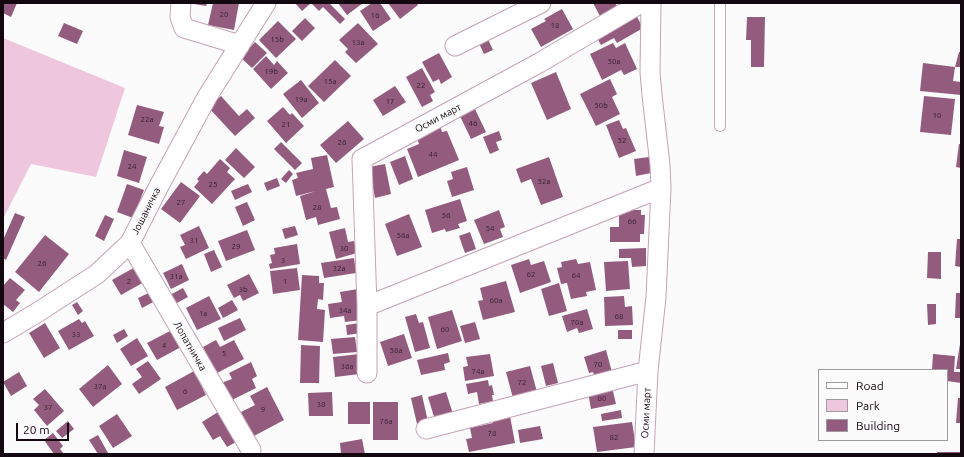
<!DOCTYPE html>
<html>
<head>
<meta charset="utf-8">
<style>
  body { margin:0 }
  #map { position:relative; width:964px; height:457px; overflow:hidden; background:#fbfbfb; font-family:Ubuntu,sans-serif }
  canvas { display:block }
  .frame { position:absolute; inset:0; border:4px solid #140810; pointer-events:none }
  .legend { position:absolute; left:818px; top:369px; width:130px; height:72px; box-sizing:border-box; background:#fbfbfb; border:1px solid #9f9a9d; margin:0; padding:5px 7px; list-style:none; font-size:12px; color:#140810 }
  .legend li { display:flex; align-items:center; gap:8px; height:20px }
  .legend b { width:20px; border:1px solid #9f9a9d }
  .scale { position:absolute; left:16px; top:423px; width:53px; height:18px; box-sizing:border-box; border:2px solid #140810; border-top:0; padding-left:5px; font-size:12px; line-height:14px; white-space:nowrap; color:#140810; -webkit-text-stroke:3px #fbfbfb; paint-order:stroke }
</style>
</head>
<body>
<div id="map">
<canvas width="964" height="457"></canvas>
<div class="frame"></div>
<ul class="legend">
<li><b style="height:5px;background:#fff"></b>Road</li>
<li><b style="height:11px;background:#eec7df"></b>Park</li>
<li><b style="height:11px;background:#935c7f"></b>Building</li>
</ul>
<div class="scale">20 m</div>
</div>
<script>
const context = document.querySelector('canvas').getContext('2d');
context.lineJoin = 'round';
function fill(path, color) {
  context.fillStyle = color;
  context.fill(path, 'evenodd');
}
function shape(rows) {
  const path = new Path2D();
  for (const r of rows) {
    path.moveTo(r[0], r[1]);
    for (let i = 2; i < r.length; i += 2) path.lineTo(r[i], r[i + 1]);
  }
  return path;
}
function stroke(path, color, width, dash) {
  context.strokeStyle = color;
  context.lineWidth = width;
  context.lineCap = dash ? 'butt' : 'round';
  context.setLineDash(dash || []);
  context.stroke(path);
}
function label(font, color, halo, rows, align = 'center') {
  context.font = font + ' Ubuntu,sans-serif';
  context.lineWidth = 3.5;
  context.setLineDash([]);
  context.textBaseline = 'middle';
  context.strokeStyle = halo;
  context.fillStyle = color;
  for (const [text, x, y, turn = 0] of rows) {
    context.save();
    context.translate(x, y);
    context.rotate((+turn || 0) * Math.PI / 180);
    context.textAlign = isNaN(turn) ? turn : align;
    if (halo) context.strokeText(text, 0, 0);
    context.fillText(text, 0, 0);
    context.restore();
  }
}
fill(shape([
  [3,38,125,88,96,177,31,164,3,219]
]), '#eec7df');
fill(shape([
  [3,3,17,3,11,17,3,13],
  [194,3,207,3,206,6,194,4],
  [213,3,239,3,234,30,208,25],
  [295,3,311,3,302,11],
  [311,3,329,3,345,19,340,24,323,7,319,11],
  [338,3,363,3,347,15],
  [372,3,380,3,391,19,373,31,360,11],
  [388,3,417,3,418,5,400,19],
  [593,3,615,3,619,9,601,18],
  [562,9,573,29,541,47,531,29,546,21,544,19],
  [636,15,643,28,617,43,614,38,601,45,596,36],
  [747,17,765,17,764,67,751,67,751,40,746,40],
  [305,18,315,28,302,41,292,31],
  [278,21,296,39,276,58,259,40],
  [64,23,83,31,77,44,58,36],
  [358,23,378,44,356,63,345,52,348,49,339,40],
  [486,35,493,50,484,54,477,39],
  [255,42,267,53,252,68,240,57],
  [613,43,616,48,625,43,637,69,624,75,621,70,602,80,590,54],
  [959,52,961,52,961,67,955,67,953,81,961,82,961,95,920,91,923,63,955,67],
  [439,53,452,77,441,84,439,79,433,82,422,62],
  [266,56,274,65,277,61,288,73,271,89,253,69],
  [335,60,351,76,324,102,308,86],
  [422,68,435,92,430,95,433,101,422,107,406,77],
  [556,72,571,109,547,120,531,83],
  [610,79,617,94,612,97,620,114,596,126,580,94],
  [301,80,319,103,302,118,283,94],
  [395,86,406,102,383,116,373,100],
  [221,96,239,116,247,109,255,118,235,136,208,107],
  [924,96,955,99,951,135,920,132],
  [137,105,164,112,159,126,164,127,159,144,128,135],
  [283,107,290,115,292,113,304,126,286,143,267,121],
  [474,107,486,132,471,139,459,114],
  [619,120,623,129,626,128,636,151,619,158,606,125],
  [348,121,364,139,336,163,320,145],
  [440,125,442,132,447,131,459,160,418,177,407,149,419,144,416,135],
  [499,131,502,140,496,142,499,150,490,154,483,137],
  [281,142,302,163,295,170,274,149],
  [959,144,961,144,961,168,956,167],
  [236,148,255,167,244,178,225,160],
  [124,150,147,157,139,183,117,176],
  [327,155,334,187,326,189,331,208,337,207,340,219,318,225,316,217,306,220,300,196,316,191,296,196,292,180,298,178,296,173,313,169,311,158],
  [405,156,413,179,399,185,390,162],
  [549,157,563,197,541,205,531,179,521,183,516,169],
  [649,157,651,173,636,176,634,159],
  [220,159,230,168,227,172,235,179,212,204,194,187,199,181,197,179,204,171,207,174],
  [385,164,391,194,375,198,369,167],
  [467,167,474,190,452,197,447,181,453,179,451,172],
  [289,170,293,174,286,183,281,179],
  [277,178,280,186,267,191,264,183],
  [181,182,200,196,180,223,161,209],
  [127,184,144,190,133,218,117,212],
  [248,184,252,192,235,200,231,191],
  [460,199,467,221,458,224,460,228,446,232,445,229,432,233,425,210],
  [247,202,255,220,243,226,235,207],
  [499,210,505,227,500,229,503,237,484,244,474,220],
  [619,210,641,210,641,215,645,215,644,234,640,234,640,242,610,242,610,227,619,227],
  [15,213,25,217,6,260,3,258,3,240],
  [409,214,422,247,397,256,385,224],
  [105,215,114,219,104,241,95,236],
  [199,226,209,248,186,259,180,247,185,245,180,235],
  [295,226,298,235,285,239,282,229],
  [345,228,348,242,354,241,357,253,336,259,329,232],
  [247,230,255,250,226,261,218,241],
  [470,232,476,249,465,253,459,236],
  [45,235,69,254,39,292,15,272],
  [957,239,961,239,961,267,955,266],
  [297,244,300,264,270,269,269,264,272,263,270,255,275,254,274,248],
  [646,248,646,266,632,267,631,258,619,258,619,249],
  [214,250,222,267,211,272,204,254],
  [928,252,941,252,941,279,927,278],
  [354,258,356,273,324,278,321,263],
  [529,259,531,265,544,261,551,282,520,293,511,265],
  [576,259,578,264,590,262,596,290,586,292,587,296,571,299,567,283,561,284,557,268,562,267,561,262],
  [628,261,630,289,606,291,604,262],
  [182,264,189,280,171,289,163,273],
  [137,266,146,281,121,295,112,280],
  [297,268,300,290,273,294,270,271],
  [249,274,259,293,243,301,240,295,234,298,227,285],
  [302,275,319,276,319,283,324,283,323,300,318,299,317,309,325,310,323,342,298,340],
  [10,278,25,290,16,300,20,303,13,312,3,304,3,286],
  [506,281,515,312,483,320,478,301,483,300,480,288],
  [559,283,567,311,549,316,541,289],
  [183,288,188,297,175,304,170,295],
  [358,289,362,320,345,322,344,316,330,318,328,304,342,302,340,292],
  [153,291,157,300,142,308,138,298],
  [956,293,961,293,961,318,955,318],
  [209,296,221,319,197,330,186,308],
  [624,296,625,307,632,306,633,325,605,326,604,297],
  [232,300,238,310,223,318,218,308],
  [77,302,83,311,78,315,72,305],
  [927,304,936,304,936,324,928,325],
  [587,309,593,329,579,333,577,328,567,332,562,316],
  [452,310,462,341,437,349,428,317],
  [416,314,419,323,423,322,430,348,415,352,405,317],
  [240,318,246,330,224,341,218,328],
  [79,319,82,323,85,321,94,336,69,350,58,331],
  [475,322,480,339,465,343,460,326],
  [45,323,60,348,44,358,29,333],
  [360,323,361,333,347,335,346,325],
  [124,329,128,336,117,343,113,335],
  [172,330,181,347,157,360,147,343],
  [618,330,632,330,632,339,618,339],
  [404,334,412,358,388,366,380,342],
  [355,337,357,352,333,354,331,339],
  [137,338,148,356,131,366,120,349],
  [216,340,220,347,234,340,244,359,217,373,203,347],
  [960,344,961,344,961,369,956,369],
  [301,345,320,346,319,383,300,383],
  [606,350,612,372,595,378,593,372,589,373,584,357],
  [448,353,450,362,444,364,445,370,421,375,417,360],
  [359,354,360,374,335,377,333,357],
  [490,354,494,376,465,381,463,367,468,366,466,357],
  [933,354,955,356,954,372,961,372,961,383,947,381,947,370,932,370],
  [148,361,161,379,139,394,132,384,142,377,136,369],
  [251,362,257,376,252,379,256,388,230,401,221,383,232,379,229,373],
  [553,363,558,383,546,386,541,366],
  [108,365,122,384,93,407,79,389],
  [530,366,537,392,513,398,506,372],
  [194,371,206,395,177,410,165,387],
  [19,372,27,386,11,396,3,382],
  [488,380,489,386,492,385,494,395,492,395,493,401,479,404,477,392,468,394,466,384],
  [267,387,284,420,254,436,241,412,255,405,250,396],
  [612,387,616,404,591,409,588,392],
  [45,389,64,411,47,426,34,410,39,405,33,399],
  [332,392,333,416,309,416,308,393],
  [446,392,453,414,435,420,428,397],
  [422,395,428,422,417,424,411,398],
  [958,398,961,398,961,423,956,423],
  [348,402,370,402,370,424,348,424],
  [373,402,398,402,398,440,373,440],
  [621,410,622,418,602,421,601,414],
  [218,412,236,442,227,447,220,436,213,440,202,422],
  [117,414,132,436,113,448,99,426],
  [510,416,515,443,469,452,466,439,472,438,470,428,493,423,493,420],
  [68,421,74,429,62,438,56,431],
  [632,422,636,447,597,452,593,427],
  [540,426,543,439,520,443,518,430],
  [53,433,63,446,60,449,64,454,54,454,44,440],
  [98,435,108,453,106,454,98,454,89,440],
  [362,439,365,454,341,454,340,443],
  [937,452,961,452,961,454,937,454]
]), '#935c7f');
const lane = shape([
  [720,3,720,126]
]);
const street = shape([
  [181,3,180,17,184,28,240,45],
  [455,46,541,3],
  [130,243,251,450],
  [367,306,661,188],
  [3,333,35,314,97,274,130,243,160,184,207,97,266,3],
  [367,373,367,306,362,159,539,63,641,3],
  [426,429,648,371],
  [644,454,648,371,656,297,661,188,660,165,652,95,650,72,651,3]
]);
stroke(lane, '#c4a2b7', 12);
stroke(street, '#c4a2b7', 21);
stroke(lane, '#fff', 10);
stroke(street, '#fff', 19);
label('8px', '#341d2c', null, [
  ["20",224,14],
  ["16",375,15],
  ["18",555,25],
  ["15b",277,39],
  ["13a",358,42],
  ["50a",614,61],
  ["19b",271,71],
  ["15a",330,81],
  ["22",421,85],
  ["19a",301,99],
  ["17",390,101],
  ["50b",601,105],
  ["10",937,115],
  ["22a",147,119],
  ["46",473,123],
  ["21",286,124],
  ["52",622,140],
  ["26",342,142],
  ["44",433,154],
  ["24",132,166],
  ["52a",544,181],
  ["25",213,184],
  ["27",181,202],
  ["28",317,207],
  ["56",446,215],
  ["66",632,221],
  ["54",490,228],
  ["56a",403,235],
  ["31",194,240],
  ["29",236,246],
  ["30",344,248],
  ["3",283,260],
  ["26",42,263],
  ["32a",339,268],
  ["62",531,274],
  ["64",576,275],
  ["31a",176,276],
  ["2",129,281],
  ["1",285,281],
  ["3b",243,289],
  ["60a",496,300],
  ["34a",345,310],
  ["1a",203,313],
  ["68",619,316],
  ["70a",577,322],
  ["60",445,329],
  ["33",76,334],
  ["4",164,345],
  ["58a",396,350],
  ["5",224,353],
  ["70",598,364],
  ["36a",347,366],
  ["74a",478,371],
  ["72",522,382],
  ["37a",100,386],
  ["6",185,391],
  ["80",602,398],
  ["38",321,404],
  ["37",48,407],
  ["9",263,409],
  ["76a",386,421],
  ["78",492,433],
  ["82",614,437]
]);
label('10px', '#140810', '#fbfbfb', [
  ["Осми март",438,118,-28],
  ["Јошаничка",146,211,-63],
  ["Лопатничка",190,346,60],
  ["Осми март",646,413,-87]
]);
</script>
</body>
</html>
